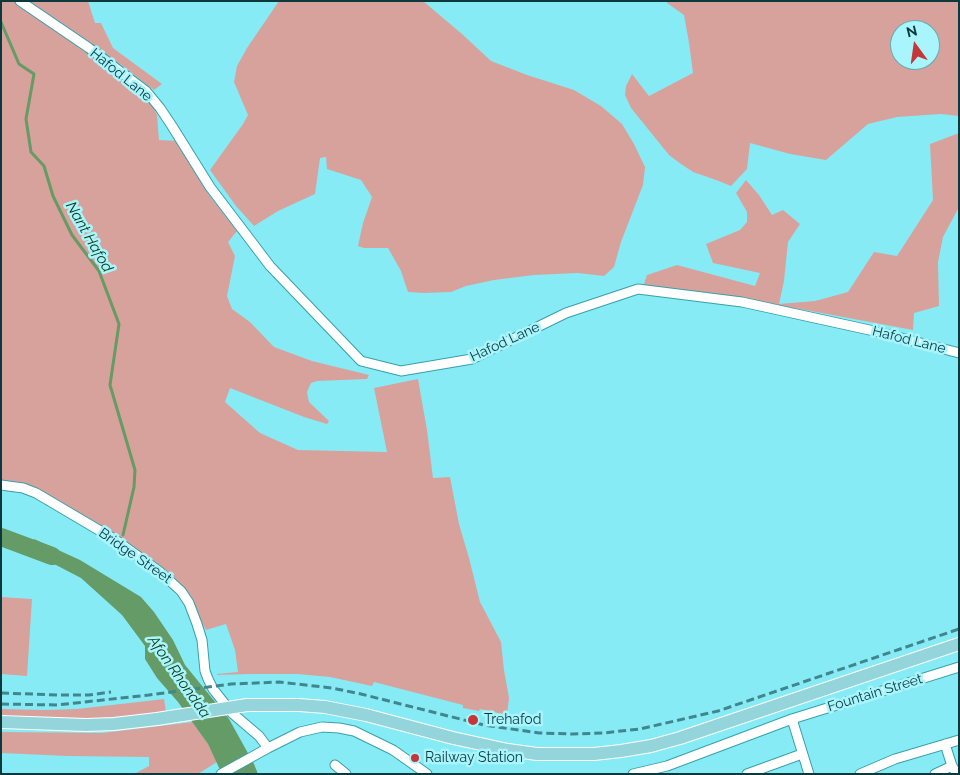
<!DOCTYPE html>
<html>
<head>
<meta charset="utf-8">
<style>
  body { margin:0 }
  #map { position:relative; width:960px; height:775px; overflow:hidden; background:#87ebf6; font-family:Raleway,sans-serif }
  canvas { display:block }
  .frame { position:absolute; inset:0; border:2px solid #0c393d; pointer-events:none }
  .north { position:absolute; left:890px; top:20px; width:50px; height:50px; box-sizing:border-box; background:#a8f5fd; border:1px solid #6aaab0; border-radius:50%; rotate:346deg; font-size:14px; font-weight:700; line-height:20px; text-align:center; color:#0c393d }
  .north::after { content:''; display:block; margin:auto; width:18px; height:22px; background:#c53637; clip-path:polygon(50% 0,100% 100%,50% 72%,0 100%) }
</style>
</head>
<body>
<div id="map">
<canvas width="960" height="775"></canvas>
<div class="frame"></div>
<div class="north">N</div>
</div>
<script>
const context = document.querySelector('canvas').getContext('2d');
context.lineJoin = 'round';
function fill(path, color) {
  context.fillStyle = color;
  context.fill(path, 'evenodd');
}
function shape(rows) {
  const path = new Path2D();
  for (const r of rows) {
    path.moveTo(r[0], r[1]);
    for (let i = 2; i < r.length; i += 2) path.lineTo(r[i], r[i + 1]);
  }
  return path;
}
function stroke(path, color, width, dash) {
  context.strokeStyle = color;
  context.lineWidth = width;
  context.lineCap = dash ? 'butt' : 'round';
  context.setLineDash(dash || []);
  context.stroke(path);
}
function label(font, color, halo, rows, align = 'center') {
  context.font = font + ' Raleway,sans-serif';
  context.lineWidth = 5;
  context.setLineDash([]);
  context.textBaseline = 'middle';
  context.strokeStyle = halo;
  context.fillStyle = color;
  for (const [text, x, y, turn = 0] of rows) {
    context.save();
    context.translate(x, y);
    context.rotate((+turn || 0) * Math.PI / 180);
    context.textAlign = isNaN(turn) ? turn : align;
    if (halo) context.strokeText(text, 0, 0);
    context.fillText(text, 0, 0);
    context.restore();
  }
}
fill(shape([
  [1,1,17,1,143,92,151,103,157,115,159,140,178,141,194,171,209,195,237,231,228,242,235,256,227,296,232,309,250,322,274,347,312,361,369,375,367,379,317,381,311,383,307,392,309,402,329,421,327,424,304,417,230,388,225,402,260,433,298,450,387,452,374,388,418,379,427,430,433,478,450,477,459,524,469,558,480,602,501,642,504,670,509,698,507,715,480,709,479,711,463,708,463,705,374,682,372,686,330,677,297,674,251,674,217,675,217,674,238,672,235,650,226,624,206,630,183,587,159,565,87,521,1,481],
  [23,1,88,1,95,23,101,23,113,48,162,84,154,90,120,64,69,32],
  [279,1,423,1,462,34,491,61,527,75,574,90,601,106,622,124,634,144,645,167,643,185,621,242,614,267,604,276,578,273,534,275,494,280,466,286,451,292,424,293,408,292,401,271,388,248,364,248,358,246,363,223,372,197,361,180,327,169,326,157,320,158,315,194,278,211,254,226,236,206,210,170,243,124,248,115,234,82,237,66,247,48],
  [667,1,959,1,959,116,941,114,897,117,868,124,826,160,790,154,750,143,747,169,731,186,716,180,693,172,681,164,669,155,631,108,625,95,626,86,632,74,649,96,693,73,689,43,684,15,667,3],
  [900,30,930,30,930,60,900,60],
  [959,133,959,207,943,237,938,262,939,306,914,313,913,330,800,309,643,287,647,275,677,265,755,286,760,273,713,263,706,244,740,230,747,222,747,212,736,193,746,180,759,195,772,215,783,210,800,224,788,242,784,281,779,304,815,301,848,292,874,252,897,256,933,200,930,144],
  [1,597,32,599,27,676,1,674],
  [164,699,166,711,139,715,89,719,1,717,1,709,45,710,77,709],
  [193,722,208,744,217,762,198,774,134,774,149,766,149,757,67,756,1,753,1,732,102,733]
]), '#d8a29c');
fill(shape([
  [34,539,80,560,141,597,154,612,173,640,185,665,229,719,254,764,258,774,222,774,208,744,178,702,157,678,145,659,145,646,122,615,81,578,56,565,28,553]
]), '#649b66');
stroke(shape([
  [1,22,19,64,34,74,26,119,31,152,44,166,53,196,72,235,99,271,119,324,110,385,135,470,134,487,123,535]
]), '#649b66', 3);
stroke(shape([
  [1,537,52,556]
]), '#649b66', 18);
const street = shape([
  [20,1,89,48,146,91,160,108,172,126,210,187,270,266,361,361,401,371,472,359,566,313,638,289,742,302,874,331,959,353],
  [1,485,23,488,36,493,114,539,160,572,181,591,189,603,197,624,202,640,205,671,208,679,213,689,232,713,259,736,268,748],
  [792,719,809,774],
  [945,744,952,766,957,774],
  [335,765,346,774],
  [221,774,268,748,300,732,322,727,339,728,354,731,393,750,427,774],
  [633,774,667,766,792,719,959,667],
  [747,774,802,754],
  [860,774,895,759,959,740],
  [935,774,952,766]
]);
const primary = shape([
  [247,705,299,705,325,707,366,715,453,738,508,750,537,754,594,754,621,751,651,746,680,738,959,644],
  [1,722,86,725,114,724,157,719]
]);
stroke(street, '#37a0aa', 11);
stroke(primary, '#fff', 14);
stroke(street, '#fff', 9);
stroke(primary, '#94d5dc', 12);
stroke(shape([
  [1,693,60,695,89,695,111,692],
  [1,704,57,705,149,695,231,684,279,682,332,688,361,694,484,725,539,733,573,734,603,733,640,729,718,711,959,629]
]), '#41868d', 3, [8, 4]);
const primaryBridge = shape([
  [157,719,247,705]
]);
stroke(primaryBridge, '#fff', 14, []);
stroke(primaryBridge, '#94d5dc', 12);
for (const [x, y, r, color] of [
  [473,720,6,"#c53637"],
  [415,758,5,"#c53637"]
]) {
  const dot = new Path2D();
  dot.arc(x, y, r, 0, 2 * Math.PI);
  context.fillStyle = color;
  context.fill(dot);
  stroke(dot, '#a8f5fd', 2);
}
label('14px', '#0c393d', '#a8f5fd', [
  ["Hafod Lane",121,75,39],
  ["Hafod Lane",909,340,14],
  ["Hafod Lane",505,342,-25],
  ["Bridge Street",135,556,35],
  ["Fountain Street",875,693,-17]
]);
label('14px', '#0c393d', '#a8f5fd', [
  ["Trehafod",484,720],
  ["Railway Station",425,758]
], 'left');
label('italic 15px', '#0f3713', '#a8f5fd', [
  ["Nant Hafod",89,237,60],
  ["Afon Rhondda",179,677,55]
]);
</script>
</body>
</html>
